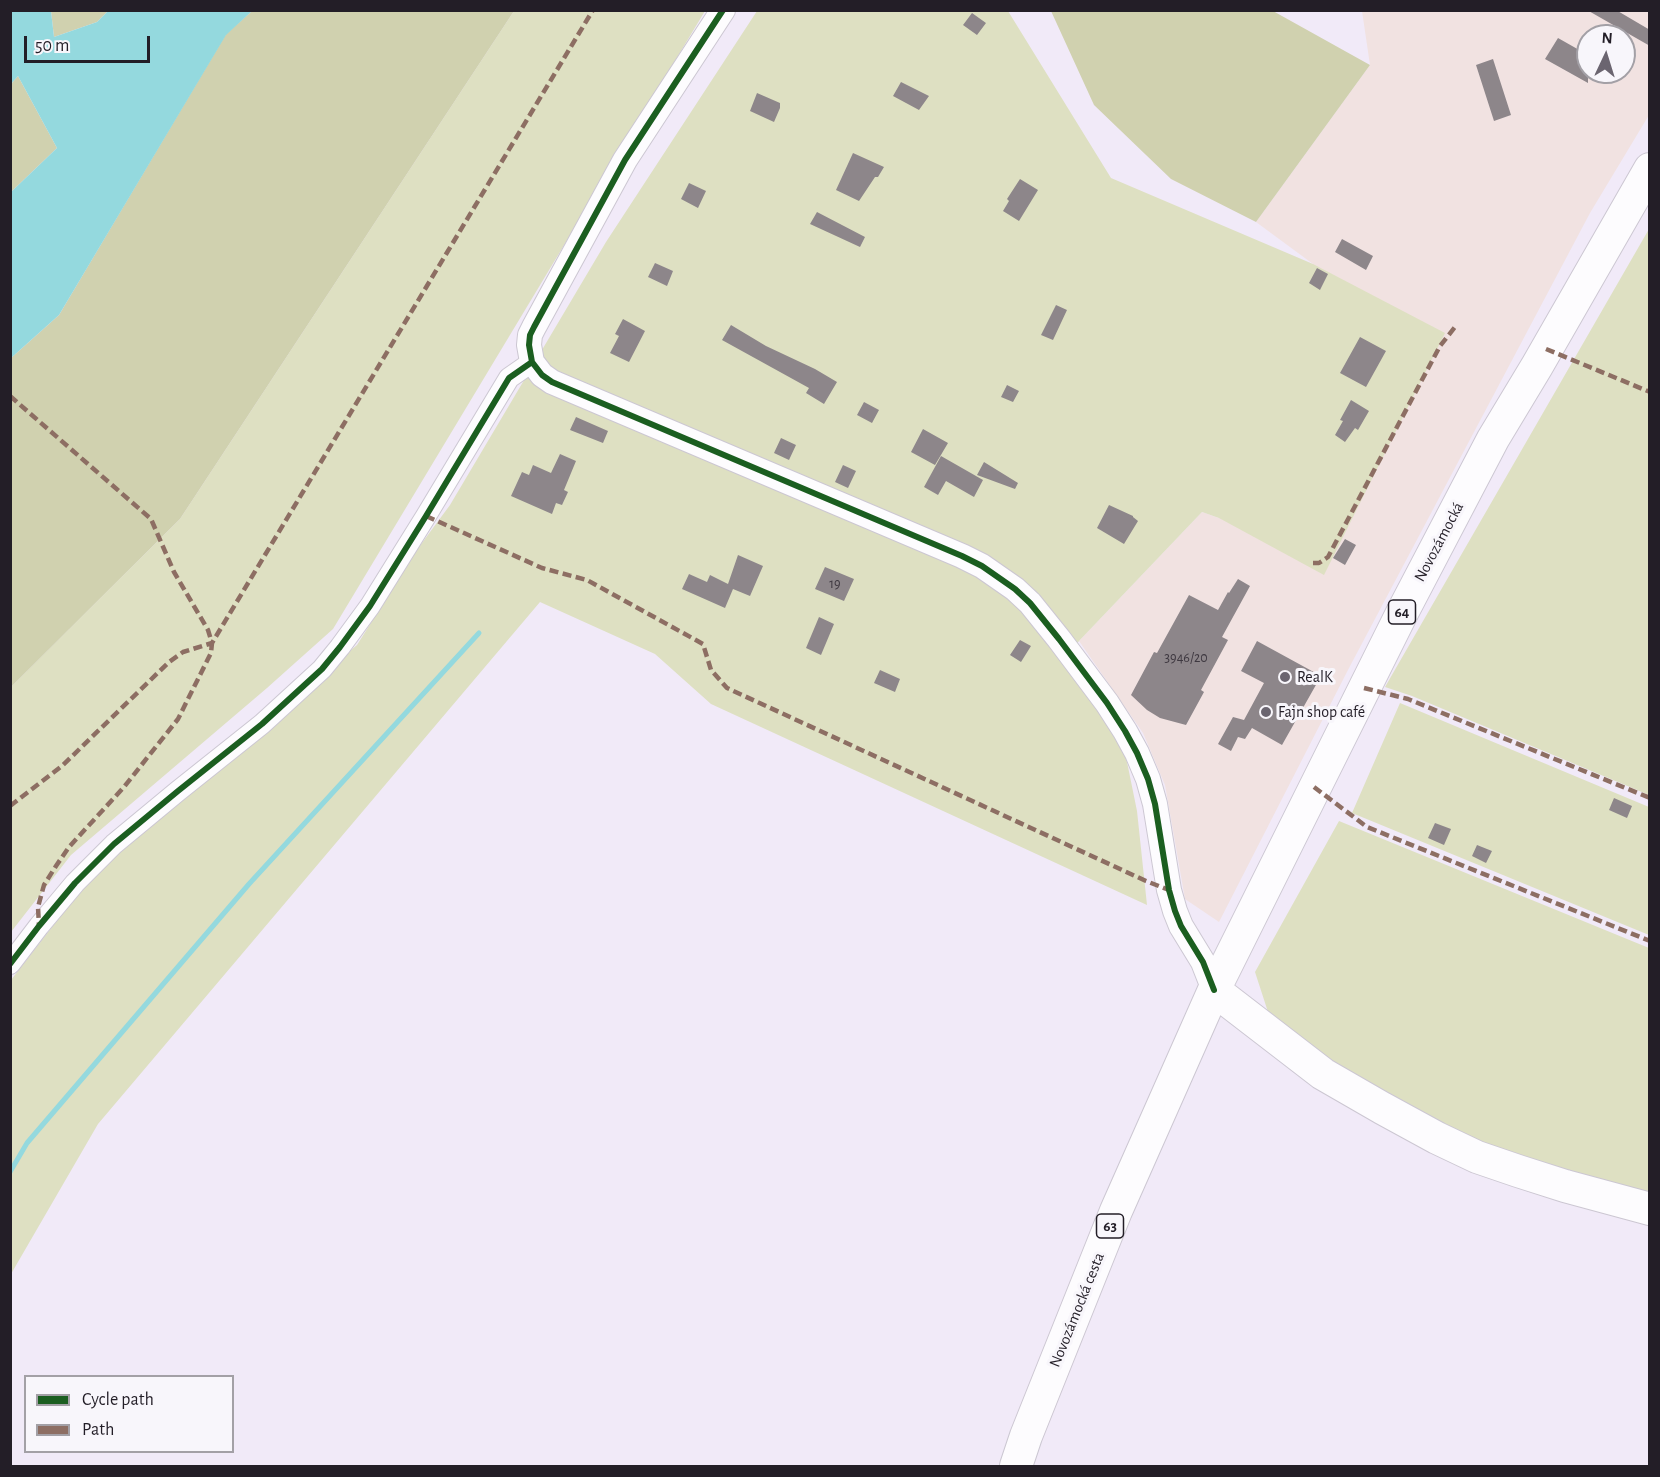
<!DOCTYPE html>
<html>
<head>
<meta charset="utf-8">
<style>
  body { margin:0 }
  #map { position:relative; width:1660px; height:1477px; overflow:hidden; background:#f1eaf8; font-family:"Alegreya Sans",sans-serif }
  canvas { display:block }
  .frame { position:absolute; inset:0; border:12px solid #231e27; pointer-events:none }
  .legend { position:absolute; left:24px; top:1375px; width:210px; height:78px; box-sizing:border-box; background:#f8f6fb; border:2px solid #a3a0a6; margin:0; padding:8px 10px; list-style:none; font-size:18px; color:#231e27 }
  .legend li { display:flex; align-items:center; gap:12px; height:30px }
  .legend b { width:30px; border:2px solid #a3a0a6 }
  .north { position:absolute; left:1576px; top:24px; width:60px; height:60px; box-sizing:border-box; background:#f8f6fb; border:2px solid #a3a0a6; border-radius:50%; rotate:4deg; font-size:16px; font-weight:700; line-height:24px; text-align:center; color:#231e27 }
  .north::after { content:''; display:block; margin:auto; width:21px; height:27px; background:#6b6570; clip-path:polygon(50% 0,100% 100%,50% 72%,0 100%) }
  .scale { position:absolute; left:24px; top:36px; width:126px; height:27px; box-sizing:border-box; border:3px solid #231e27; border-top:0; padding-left:8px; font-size:18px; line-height:21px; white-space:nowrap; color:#231e27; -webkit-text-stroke:4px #f8f6fb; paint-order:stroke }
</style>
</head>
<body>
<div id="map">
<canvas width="1660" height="1477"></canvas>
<div class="frame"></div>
<ul class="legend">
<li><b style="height:8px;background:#1b5e20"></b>Cycle path</li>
<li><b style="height:8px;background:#8d6e63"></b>Path</li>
</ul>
<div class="north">N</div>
<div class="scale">50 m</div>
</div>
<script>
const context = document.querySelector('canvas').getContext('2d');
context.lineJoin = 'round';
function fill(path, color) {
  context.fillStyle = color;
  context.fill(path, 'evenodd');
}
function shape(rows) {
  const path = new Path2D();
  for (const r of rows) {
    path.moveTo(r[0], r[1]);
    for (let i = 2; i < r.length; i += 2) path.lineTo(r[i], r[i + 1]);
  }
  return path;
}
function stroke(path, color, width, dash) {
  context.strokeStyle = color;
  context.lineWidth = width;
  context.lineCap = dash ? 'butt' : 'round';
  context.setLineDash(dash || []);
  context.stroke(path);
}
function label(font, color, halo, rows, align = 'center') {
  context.font = font + ' "Alegreya Sans",sans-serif';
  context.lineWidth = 6;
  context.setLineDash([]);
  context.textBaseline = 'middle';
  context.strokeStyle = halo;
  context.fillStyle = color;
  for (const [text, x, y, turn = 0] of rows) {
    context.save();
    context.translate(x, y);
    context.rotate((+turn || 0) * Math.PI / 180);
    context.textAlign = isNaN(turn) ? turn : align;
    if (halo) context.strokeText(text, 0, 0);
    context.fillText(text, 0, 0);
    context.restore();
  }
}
fill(shape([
  [1362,11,1649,11,1649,115,1590,213,1349,668,1219,922,1185,899,1165,785,1143,733,1079,641,1202,512,1219,518,1313,264,1256,222,1370,65],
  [1588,36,1624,36,1624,72,1588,72]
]), '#f1e2e1');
fill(shape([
  [514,11,705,11,333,629,267,688,71,855,11,932,11,687,180,519],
  [757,11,1008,11,1111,178,1313,264,1445,333,1324,575,1219,518,1202,512,1079,641,1063,662,1101,707,1126,757,1137,811,1147,905,711,704,655,654,540,602,98,1124,11,1274,11,980,100,865,357,645,416,551,450,505,606,242],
  [1649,229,1649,795,1412,696,1385,687],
  [1400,703,1649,807,1649,935,1352,813],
  [1339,821,1649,948,1649,1195,1542,1165,1456,1134,1375,1092,1313,1048,1268,1012,1255,972]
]), '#dee0c2');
fill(shape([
  [51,11,108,11,97,22,54,37],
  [252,11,514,11,180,519,11,687,11,358,59,315,226,34],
  [1051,11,1273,11,1370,65,1256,222,1171,179,1094,105],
  [18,76,57,148,11,192,11,84]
]), '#d0d1af');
fill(shape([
  [12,11,51,11,54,37,97,22,108,11,252,11,226,35,59,315,11,358,11,192,57,148,18,76,11,84,10,12]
]), '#94d9de');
stroke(shape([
  [10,1172,27,1143,249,884,479,633]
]), '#94d9de', 5);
fill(shape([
  [1587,10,1616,10,1650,30,1650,46],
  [972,13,986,23,977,35,963,25],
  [1558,38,1588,55,1588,83,1545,59],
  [1493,59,1511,115,1494,121,1476,65],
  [901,82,929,96,919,110,893,96],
  [757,93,780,103,780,108,774,122,750,111],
  [853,153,884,167,878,177,875,177,859,201,836,190],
  [1020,179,1038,190,1019,221,1003,211,1009,201,1007,199],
  [689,183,706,191,698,208,681,199],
  [817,212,865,237,860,247,810,224],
  [1342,239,1373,256,1366,270,1335,252],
  [655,263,673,271,667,286,648,277],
  [1317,268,1328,274,1320,290,1309,283],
  [1056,305,1067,310,1053,340,1041,335],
  [623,319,645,331,629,362,610,353,619,336,615,334],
  [731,325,766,346,815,369,837,382,824,404,806,393,809,388,722,340],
  [1360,337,1386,351,1366,387,1340,373],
  [1007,385,1019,391,1013,402,1001,397],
  [1351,400,1369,411,1358,430,1355,428,1345,442,1335,435,1343,421,1340,420],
  [864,402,879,410,872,423,857,415],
  [576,417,608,431,603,443,570,430],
  [923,429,948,443,935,465,911,452],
  [781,438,796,445,789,460,774,453],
  [560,454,576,461,564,490,568,492,562,505,556,503,552,514,511,496,522,472,529,475,533,465,551,473],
  [941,456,983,480,974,497,946,481,938,495,924,487],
  [984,462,1018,483,1015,489,977,475],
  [843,465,856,471,848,488,835,482],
  [1109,505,1133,516,1133,517,1138,521,1124,544,1097,528],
  [1345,539,1356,545,1345,565,1333,558],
  [738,555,763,566,750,596,733,589,725,608,682,589,689,574,707,582,710,575,728,584],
  [825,567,854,579,844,601,815,589],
  [1238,579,1250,586,1222,637,1228,640,1201,690,1204,692,1186,725,1160,718,1147,710,1131,695,1154,652,1157,653,1189,595,1218,610,1228,592,1229,593],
  [819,617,834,624,821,655,806,648],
  [1020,640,1031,646,1021,662,1010,655],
  [1257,641,1321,676,1282,745,1252,728,1245,739,1238,737,1231,751,1218,744,1233,717,1244,720,1264,683,1241,671],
  [880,670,900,679,895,692,874,683],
  [1614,798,1632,806,1627,818,1609,810],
  [1435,823,1451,829,1444,845,1428,838],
  [1477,845,1492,851,1486,863,1472,856]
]), '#8d868a');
const minor = shape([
  [10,964,39,926,75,883,114,844,178,791,262,724,322,669,340,647,370,606,426,516,509,378,532,362]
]);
const tertiary = shape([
  [723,10,625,160,534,327,530,335,529,345,532,362,542,375,552,382,962,556,982,566,1015,589,1030,603,1059,639,1107,703,1125,731,1137,753,1148,779,1155,804,1169,890,1175,911,1181,926,1203,962,1214,990]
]);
const primary = shape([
  [1214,990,1323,1074,1382,1108,1437,1138,1477,1157,1518,1171,1565,1186,1650,1209],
  [1016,1466,1026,1436,1116,1211,1214,990,1403,611,1493,439,1537,366,1650,169]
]);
stroke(minor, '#ccc7d2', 22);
stroke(tertiary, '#ccc7d2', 26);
stroke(primary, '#ccc7d2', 34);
stroke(minor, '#fdfcfe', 20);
stroke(tertiary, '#fdfcfe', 24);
stroke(primary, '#fdfcfe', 32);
stroke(shape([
  [1546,349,1650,392],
  [10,396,151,519,174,572,208,630,212,643,211,653,178,719,124,787,69,847,56,866,44,885,38,907,39,926],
  [426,516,542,568,587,580,703,644,711,670,727,688,1146,881,1169,890],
  [1313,563,1319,563,1328,557,1440,346,1455,327],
  [1364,688,1408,699,1650,798],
  [1314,787,1367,827,1650,941],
  [10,806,62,766,169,662,183,652,212,643,593,10]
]), '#8d6e63', 4.5, [9, 4.5]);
stroke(shape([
  [723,10,625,160,534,327,530,335,529,345,532,362,542,375,552,382,962,556,982,566,1015,589,1030,603,1059,639,1107,703,1125,731,1137,753,1148,779,1155,804,1169,890,1175,911,1181,926,1203,962,1214,990],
  [10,964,39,926,75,883,114,844,178,791,262,724,322,669,340,647,370,606,426,516,509,378,532,362]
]), '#1b5e20', 6);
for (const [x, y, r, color] of [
  [1285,677,6,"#6b6570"],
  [1266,712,6,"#6b6570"]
]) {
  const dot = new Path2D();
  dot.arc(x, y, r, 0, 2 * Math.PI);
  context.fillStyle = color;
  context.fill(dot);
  stroke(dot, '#f8f6fb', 2);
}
label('14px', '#3e3840', null, [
  ["19",835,584],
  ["3946/20",1186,658]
]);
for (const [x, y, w] of [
  [1402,612,27],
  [1110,1226,27]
]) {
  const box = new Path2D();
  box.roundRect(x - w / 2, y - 12, w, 24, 4.5);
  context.fillStyle = '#f8f6fb';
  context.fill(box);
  stroke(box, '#231e27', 1.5);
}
label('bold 15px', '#231e27', null, [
  ["64",1402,612],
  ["63",1110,1226]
]);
label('16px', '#231e27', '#f8f6fb', [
  ["Novozámocká",1439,542,-62],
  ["Novozámocká cesta",1077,1310,-68]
]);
label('16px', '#231e27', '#f8f6fb', [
  ["RealK",1297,677],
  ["Fajn shop café",1278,712]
], 'left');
</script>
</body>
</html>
